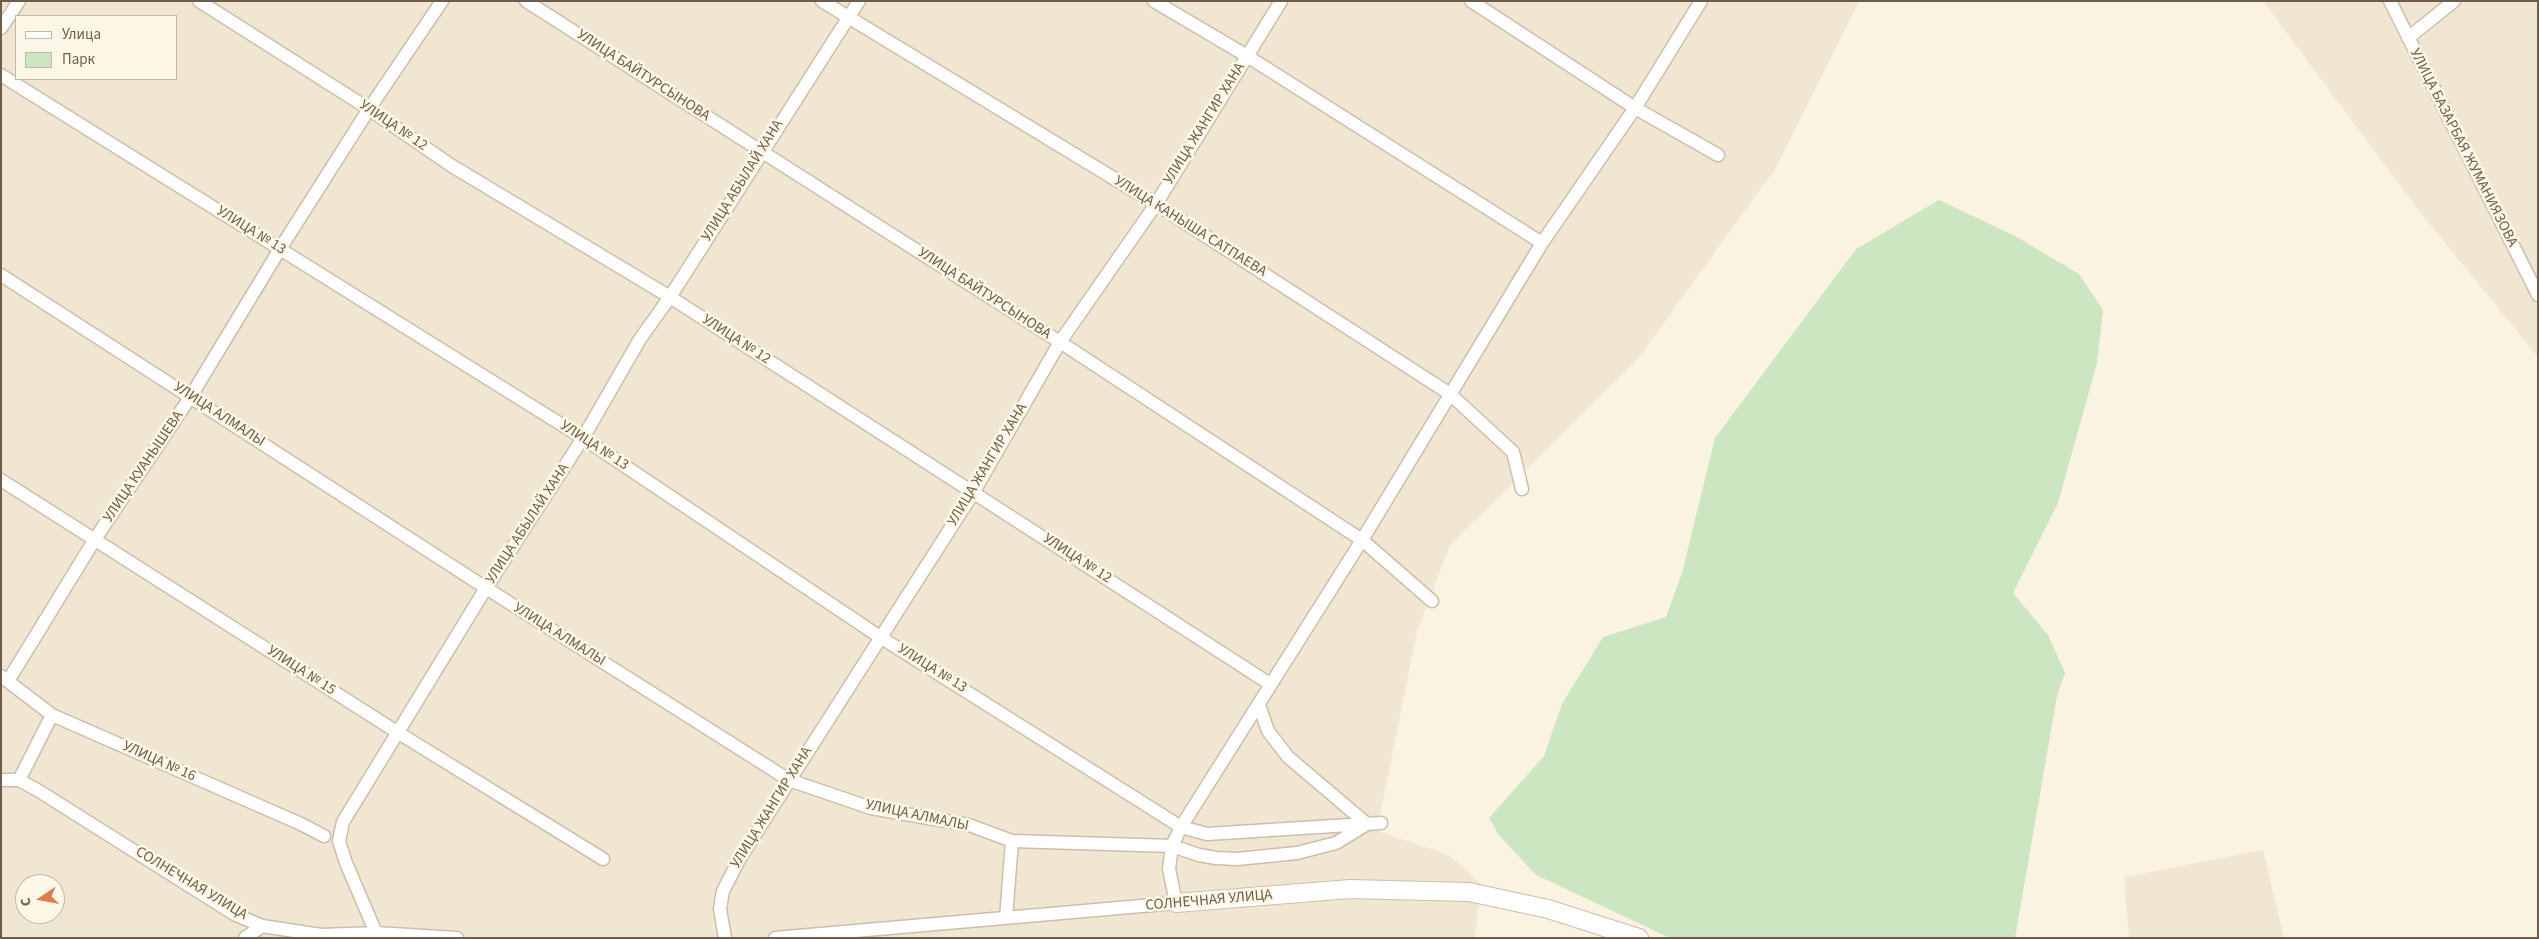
<!DOCTYPE html>
<html>
<head>
<meta charset="utf-8">
<style>
  body { margin:0 }
  #map { position:relative; width:2539px; height:939px; overflow:hidden; background:#faf3e2; font-family:"Source Sans 3",sans-serif }
  canvas { display:block }
  .frame { position:absolute; inset:0; border:2px solid #6f5c4b; pointer-events:none }
  .legend { position:absolute; left:15px; top:15px; width:162px; height:65px; box-sizing:border-box; background:#fdf7e7; border:1px solid #c4b9a9; margin:0; padding:6px 9px; list-style:none; font-size:15px; color:#6f5c4b }
  .legend li { display:flex; align-items:center; gap:10px; height:25px }
  .legend b { width:25px; border:1px solid #c4b9a9 }
  .north { position:absolute; left:15px; top:874px; width:50px; height:50px; box-sizing:border-box; background:#fdf7e7; border:1px solid #c4b9a9; border-radius:50%; rotate:258deg; font-size:14px; font-weight:700; line-height:20px; text-align:center; color:#6f5c4b }
  .north::after { content:''; display:block; margin:auto; width:18px; height:22px; background:#da7e50; clip-path:polygon(50% 0,100% 100%,50% 72%,0 100%) }
</style>
</head>
<body>
<div id="map">
<canvas width="2539" height="939"></canvas>
<div class="frame"></div>
<ul class="legend">
<li><b style="height:6px;background:#fff"></b>Улица</li>
<li><b style="height:14px;background:#cce6c2"></b>Парк</li>
</ul>
<div class="north">С</div>
</div>
<script>
const context = document.querySelector('canvas').getContext('2d');
context.lineJoin = 'round';
function fill(path, color) {
  context.fillStyle = color;
  context.fill(path, 'evenodd');
}
function shape(rows) {
  const path = new Path2D();
  for (const r of rows) {
    path.moveTo(r[0], r[1]);
    for (let i = 2; i < r.length; i += 2) path.lineTo(r[i], r[i + 1]);
  }
  return path;
}
function stroke(path, color, width, dash) {
  context.strokeStyle = color;
  context.lineWidth = width;
  context.lineCap = dash ? 'butt' : 'round';
  context.setLineDash(dash || []);
  context.stroke(path);
}
function label(font, color, halo, rows, align = 'center') {
  context.font = font + ' "Source Sans 3",sans-serif';
  context.lineWidth = 5;
  context.setLineDash([]);
  context.textBaseline = 'middle';
  context.strokeStyle = halo;
  context.fillStyle = color;
  for (const [text, x, y, turn = 0] of rows) {
    context.save();
    context.translate(x, y);
    context.rotate((+turn || 0) * Math.PI / 180);
    context.textAlign = isNaN(turn) ? turn : align;
    if (halo) context.strokeText(text, 0, 0);
    context.fillText(text, 0, 0);
    context.restore();
  }
}
fill(shape([
  [1,1,1859,1,1775,169,1637,360,1450,545,1417,632,1377,831,1449,855,1481,884,1475,938,1,938],
  [16,16,176,16,176,79,16,79],
  [25,884,55,884,55,914,25,914],
  [2263,1,2538,1,2538,357,2420,212],
  [2263,850,2284,938,2129,938,2124,877]
]), '#f1e6d1');
fill(shape([
  [1939,200,2017,237,2079,274,2103,310,2097,363,2058,503,2013,593,2048,635,2065,673,2057,696,2015,938,1670,938,1536,875,1498,834,1489,818,1544,756,1562,704,1603,637,1666,617,1682,573,1715,438,1856,249]
]), '#cce6c2');
const street = shape([
  [199,1,369,109,452,166,670,297,1270,684],
  [526,1,1060,342,1362,540,1432,601],
  [822,1,1156,204,1450,394,1513,452,1522,489],
  [1154,1,1247,56,1542,243],
  [1471,1,1635,108,1718,155],
  [2390,1,2538,295],
  [1,28,19,1],
  [2408,38,2454,1],
  [1,75,583,438,880,637,1181,827,1207,834,1381,823],
  [1,275,486,588,789,780,871,808,969,825,1012,841,1172,846,1199,855,1216,858,1237,859,1297,853,1336,843,1367,824,1288,757,1268,731,1259,705],
  [1,480,397,732,603,859],
  [1,676,52,715,301,824,324,836],
  [8,681,95,539,191,396,280,249,369,109,442,1],
  [1,780,19,780,39,791,234,914,262,926,321,935,376,933,457,938],
  [19,780,52,715],
  [1006,918,1012,841],
  [376,933,346,863,339,841,343,822,486,588,583,438,640,339,670,297,859,1],
  [245,938,262,926],
  [725,938,720,909,723,891,740,858,973,493,1060,342,1156,204,1281,1],
  [775,938,1176,903,1169,869,1172,846,1181,827,1362,540,1542,243,1635,108,1701,1]
]);
const secondary = shape([
  [1176,903,1350,889,1469,892,1548,909,1639,938]
]);
stroke(street, '#ccbeac', 15);
stroke(secondary, '#cebeaa', 20);
stroke(street, '#fff', 12);
stroke(secondary, '#fff', 18);
label('15px', '#6f5c4b', '#fdf7e7', [
  ["УЛИЦА БАЙТУРСЫНОВА",643,76,33],
  ["УЛИЦА ЖАНГИР ХАНА",1205,124,-58],
  ["УЛИЦА № 12",393,126,34],
  ["УЛИЦА БАЗАРБАЯ ЖУМАНИЯЗОВА",2463,148,63],
  ["УЛИЦА АБЫЛАЙ ХАНА",743,181,-58],
  ["УЛИЦА КАНЫША САТПАЕВА",1190,227,32],
  ["УЛИЦА № 13",251,231,32],
  ["УЛИЦА БАЙТУРСЫНОВА",984,294,33],
  ["УЛИЦА № 12",736,340,33],
  ["УЛИЦА АЛМАЛЫ",219,415,33],
  ["УЛИЦА № 13",594,446,33],
  ["УЛИЦА ЖАНГИР ХАНА",988,465,-59],
  ["УЛИЦА КУАНЫШЕВА",144,467,-56],
  ["УЛИЦА АБЫЛАЙ ХАНА",528,524,-57],
  ["УЛИЦА № 12",1077,559,33],
  ["УЛИЦА АЛМАЛЫ",559,635,32],
  ["УЛИЦА № 13",932,669,32],
  ["УЛИЦА № 15",301,671,33],
  ["УЛИЦА № 16",159,762,24],
  ["УЛИЦА ЖАНГИР ХАНА",772,808,-58],
  ["УЛИЦА АЛМАЛЫ",917,816,12],
  ["СОЛНЕЧНАЯ УЛИЦА",191,884,31],
  ["СОЛНЕЧНАЯ УЛИЦА",1209,901,-5]
]);
</script>
</body>
</html>
